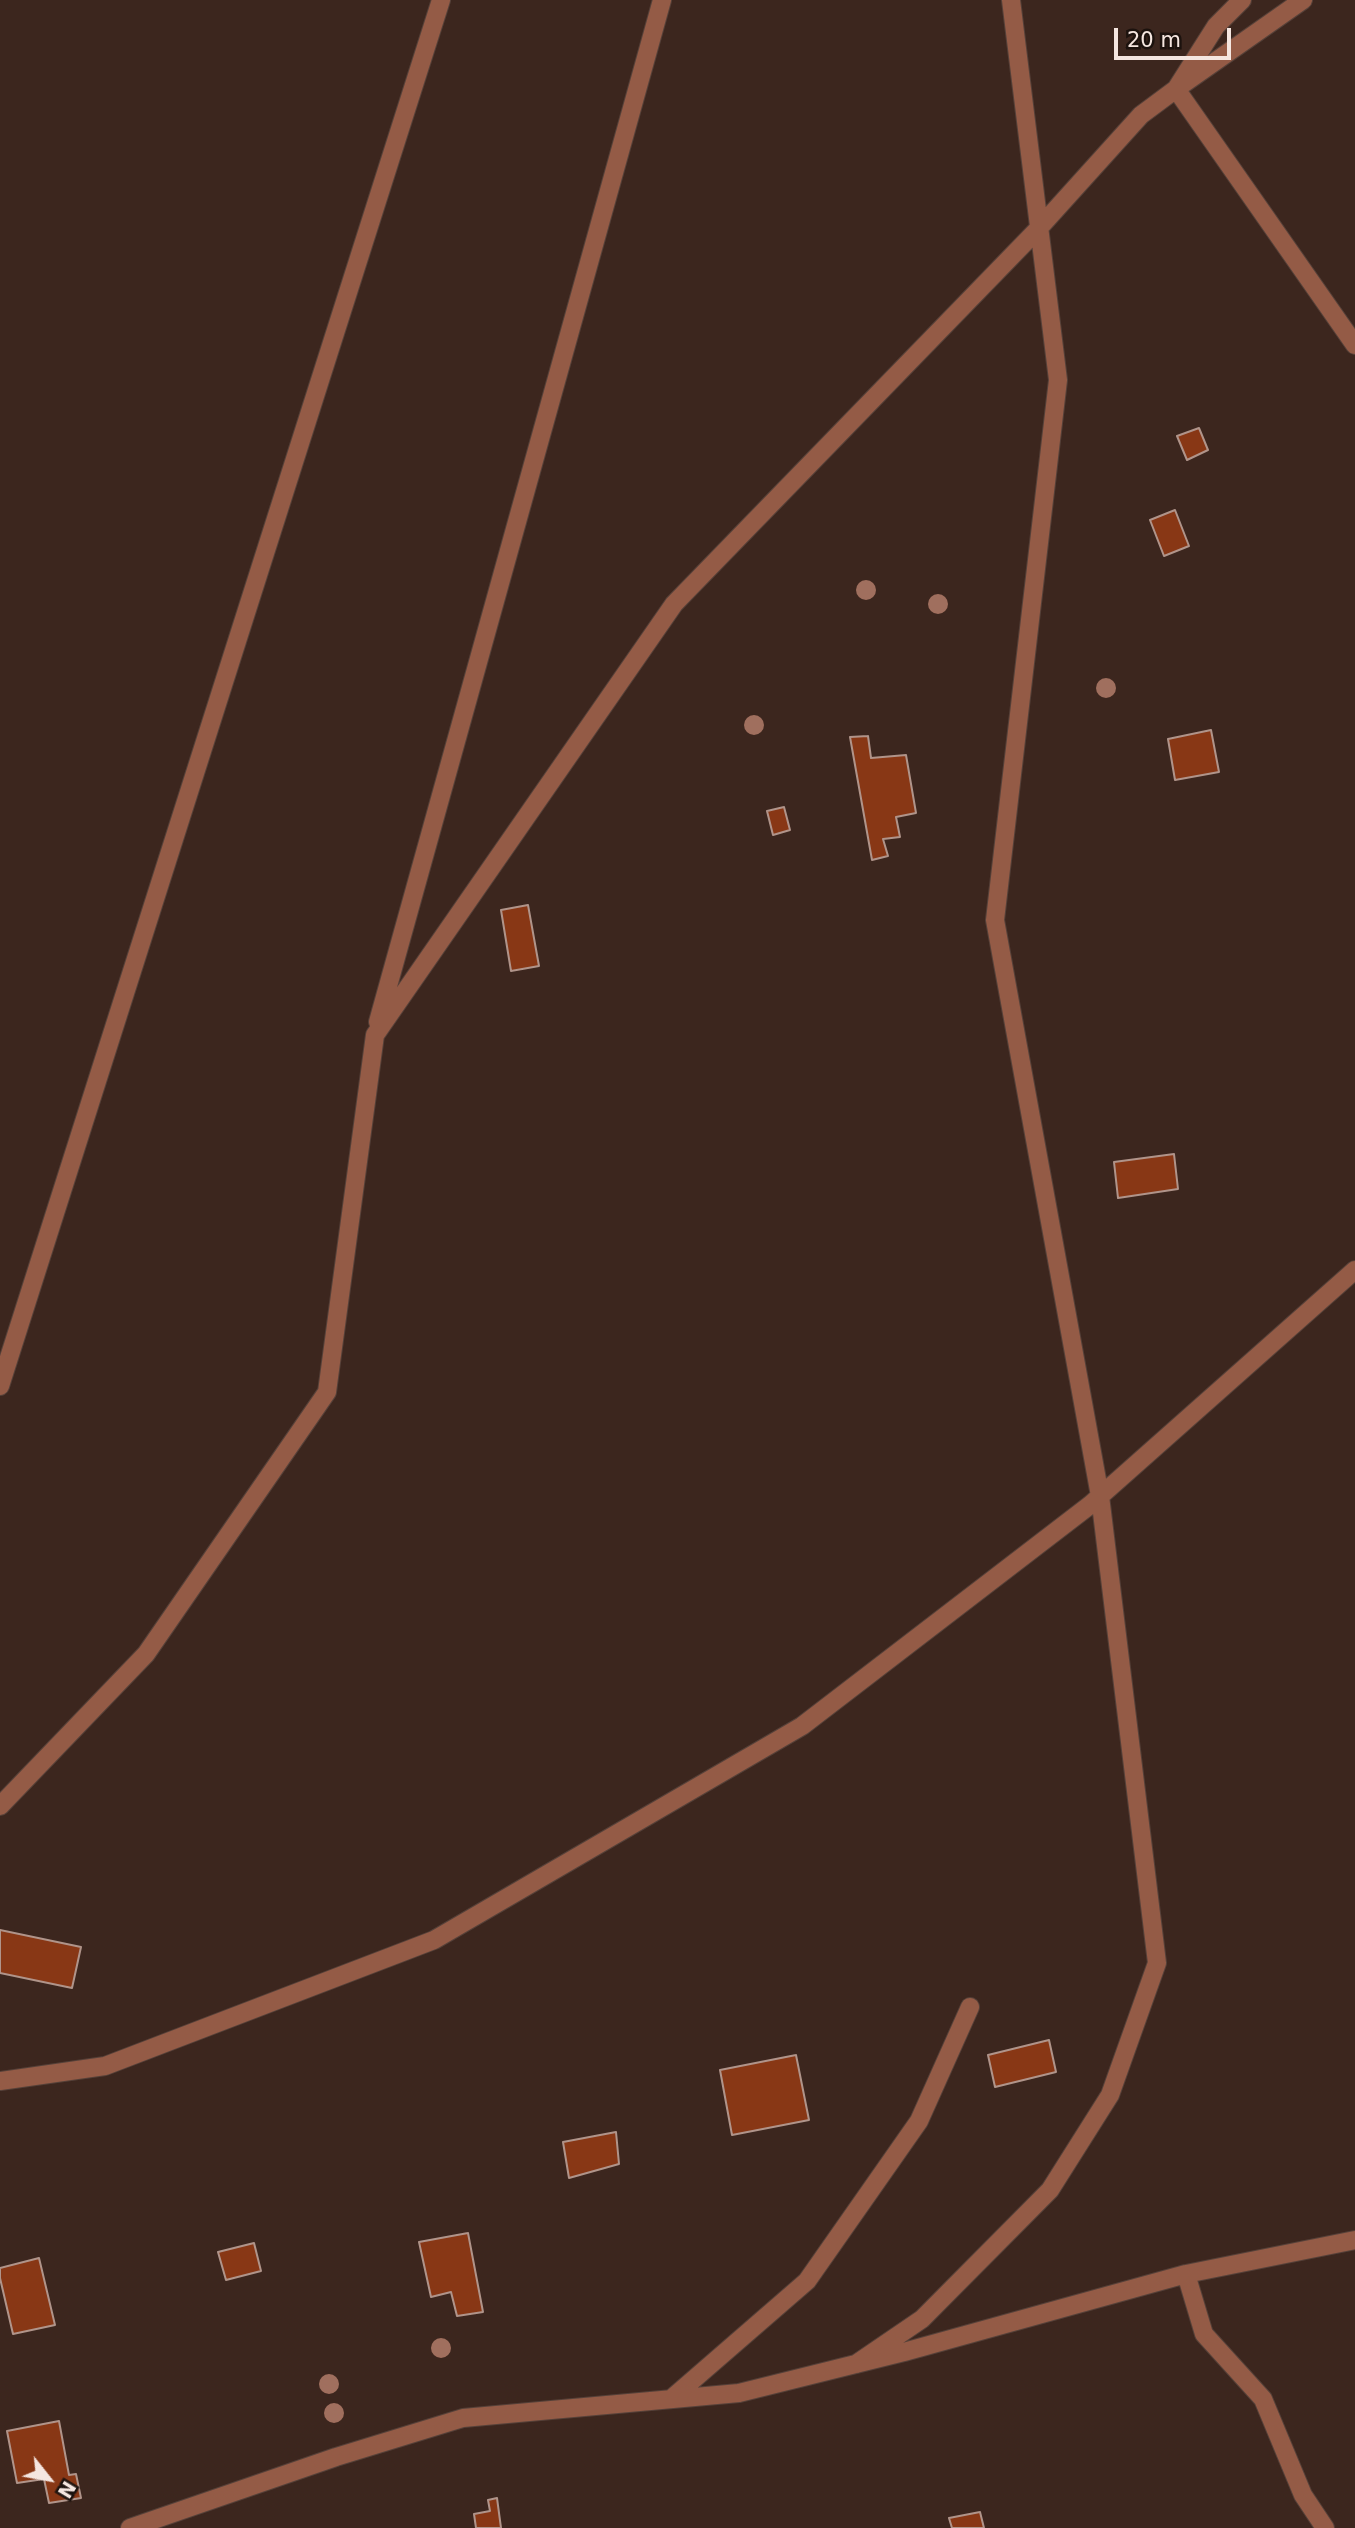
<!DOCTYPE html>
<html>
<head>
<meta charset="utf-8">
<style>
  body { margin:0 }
  #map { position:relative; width:1355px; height:2528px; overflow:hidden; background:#3c261e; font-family:"DejaVu Sans",sans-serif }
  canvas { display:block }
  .north { position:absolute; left:14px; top:2444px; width:70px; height:70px; -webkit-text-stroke:5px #1c120e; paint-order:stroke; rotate:121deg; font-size:19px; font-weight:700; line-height:28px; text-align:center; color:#f5e6e0 }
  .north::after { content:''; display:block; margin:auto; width:24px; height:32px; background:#f5e6e0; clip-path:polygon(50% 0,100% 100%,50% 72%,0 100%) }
  .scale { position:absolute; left:1114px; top:28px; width:117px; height:32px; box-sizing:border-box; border:4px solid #f5e6e0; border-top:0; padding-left:9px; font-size:21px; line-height:24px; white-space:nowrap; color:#f5e6e0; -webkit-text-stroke:5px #1c120e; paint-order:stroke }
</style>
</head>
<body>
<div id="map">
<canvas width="1355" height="2528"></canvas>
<div class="north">N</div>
<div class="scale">20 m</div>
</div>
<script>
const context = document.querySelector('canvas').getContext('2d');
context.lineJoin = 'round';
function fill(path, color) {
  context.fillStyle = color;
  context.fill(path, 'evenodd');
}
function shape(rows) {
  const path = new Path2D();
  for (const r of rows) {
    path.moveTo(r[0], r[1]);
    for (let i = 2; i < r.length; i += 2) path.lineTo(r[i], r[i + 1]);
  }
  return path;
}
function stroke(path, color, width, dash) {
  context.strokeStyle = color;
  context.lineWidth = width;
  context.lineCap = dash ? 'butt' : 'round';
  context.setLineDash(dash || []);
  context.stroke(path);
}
const building = shape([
  [1199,428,1208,450,1187,460,1177,436,1199,428],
  [1175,510,1189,546,1164,556,1150,520,1175,510],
  [1211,730,1219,772,1175,780,1168,739,1211,730],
  [868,736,871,758,906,755,916,813,896,817,900,837,883,839,888,856,872,860,850,737,868,736],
  [784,807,790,830,773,835,767,811,784,807],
  [528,905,539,966,511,971,501,910,528,905],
  [1174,1154,1178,1189,1118,1198,1114,1162,1174,1154],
  [0,1930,81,1947,72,1988,0,1973,0,1930],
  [1049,2040,1056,2072,995,2087,988,2055,1049,2040],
  [796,2055,809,2120,732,2135,720,2070,796,2055],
  [616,2132,619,2164,569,2178,563,2142,616,2132],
  [468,2233,483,2312,457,2316,451,2292,431,2297,419,2242,468,2233],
  [254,2243,261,2271,226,2280,218,2252,254,2243],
  [39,2258,55,2325,13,2334,0,2278,0,2268,39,2258],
  [59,2421,69,2475,76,2474,81,2498,49,2503,44,2479,17,2483,7,2431,59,2421],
  [497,2498,501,2528,476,2528,474,2514,490,2511,488,2500,497,2498],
  [980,2512,984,2528,952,2528,949,2518,980,2512]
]);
fill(building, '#883715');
stroke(building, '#b0948a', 2);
const minor = shape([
  [1303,0,1176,89,1355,345],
  [378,1022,662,0],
  [0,1386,441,0],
  [0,1806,146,1654,327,1392,375,1035,674,604,1039,228,1141,115,1176,89,1216,26,1242,0],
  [0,2081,105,2066,434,1940,802,1726,1090,1505,1355,1270],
  [1186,2274,1204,2334,1263,2399,1303,2495,1325,2528],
  [856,2364,922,2319,1050,2190,1110,2095,1157,1963,1100,1496,995,920,1058,380,1011,0],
  [671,2399,807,2281,919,2121,970,2007],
  [130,2528,336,2457,463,2418,739,2393,904,2352,1186,2274,1355,2240]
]);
stroke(minor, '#564139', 20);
stroke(minor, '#945b46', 18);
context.fillStyle = '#a06f5e';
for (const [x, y] of [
  [866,590],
  [938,604],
  [1106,688],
  [754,725],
  [441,2348],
  [329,2384],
  [334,2413]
]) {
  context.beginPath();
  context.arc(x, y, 10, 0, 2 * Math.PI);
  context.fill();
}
</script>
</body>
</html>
